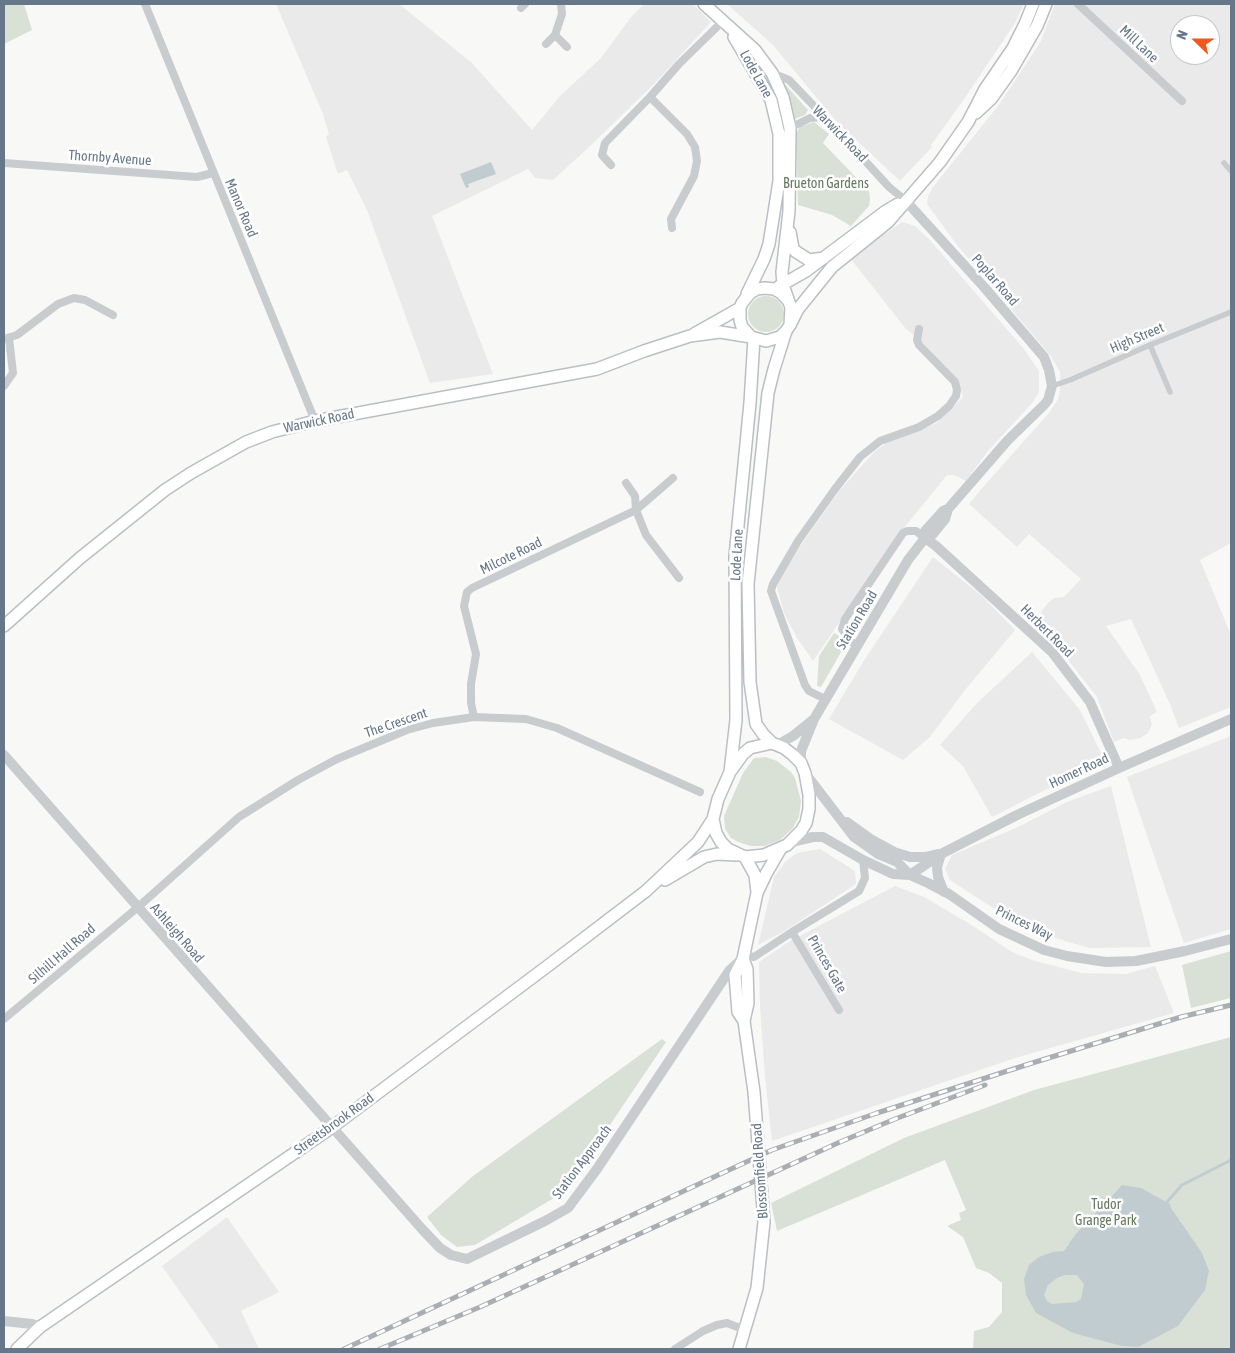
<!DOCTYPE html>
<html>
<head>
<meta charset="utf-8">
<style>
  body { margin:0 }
  #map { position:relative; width:1235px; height:1353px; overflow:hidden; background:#f8f9f6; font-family:"Asap Condensed",sans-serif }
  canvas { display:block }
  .frame { position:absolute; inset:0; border:5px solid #657789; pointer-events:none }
  .north { position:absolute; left:1170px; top:15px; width:50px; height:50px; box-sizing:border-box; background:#fff; border:1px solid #c1c9d0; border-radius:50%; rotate:292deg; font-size:14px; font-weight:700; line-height:20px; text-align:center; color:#657789 }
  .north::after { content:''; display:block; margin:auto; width:18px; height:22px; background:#f1581d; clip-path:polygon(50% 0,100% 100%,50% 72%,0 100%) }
</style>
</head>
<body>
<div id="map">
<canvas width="1235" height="1353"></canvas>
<div class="frame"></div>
<div class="north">N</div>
</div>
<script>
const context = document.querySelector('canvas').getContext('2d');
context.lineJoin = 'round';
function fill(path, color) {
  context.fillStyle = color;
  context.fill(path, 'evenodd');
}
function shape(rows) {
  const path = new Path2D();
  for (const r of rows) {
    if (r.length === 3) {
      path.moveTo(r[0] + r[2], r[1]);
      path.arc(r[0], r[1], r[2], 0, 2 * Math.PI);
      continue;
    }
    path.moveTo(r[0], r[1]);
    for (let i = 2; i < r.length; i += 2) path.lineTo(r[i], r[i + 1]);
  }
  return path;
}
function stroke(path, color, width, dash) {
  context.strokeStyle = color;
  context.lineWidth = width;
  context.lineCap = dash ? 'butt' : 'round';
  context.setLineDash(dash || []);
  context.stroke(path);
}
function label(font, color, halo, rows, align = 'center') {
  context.font = font + ' "Asap Condensed",sans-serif';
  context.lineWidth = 5;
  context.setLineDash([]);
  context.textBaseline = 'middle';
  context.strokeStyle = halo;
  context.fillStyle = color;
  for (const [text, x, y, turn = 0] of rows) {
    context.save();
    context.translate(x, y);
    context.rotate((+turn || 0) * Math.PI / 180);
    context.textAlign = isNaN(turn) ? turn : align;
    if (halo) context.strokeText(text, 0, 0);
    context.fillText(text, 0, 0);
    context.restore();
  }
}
fill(shape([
  [276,4,399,4,472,63,532,130,560,96,601,58,631,17,644,4,693,4,711,22,654,84,588,148,553,180,535,178,528,169,432,216,493,374,430,383,367,210,347,170,338,174,326,137,329,134,323,114],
  [727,4,1024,4,1015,23,967,95,931,145,932,147,900,181,836,121,773,45],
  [1055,4,1231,4,1231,543,1200,560,1231,635,1231,707,1179,728,1170,704,1131,619,1106,626,1140,675,1157,712,1150,716,1152,725,1148,733,1140,738,1130,740,1123,738,1114,742,1097,697,1061,651,1035,629,1040,622,1041,612,1048,603,1054,598,1064,597,1081,579,1029,534,1017,547,969,504,984,486,1049,413,1058,399,1060,390,1060,372,1050,355,957,245,927,204,928,196,933,187,998,106,1040,43],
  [1180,25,1210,25,1210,55,1180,55],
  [902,222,915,226,928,238,1024,349,1039,371,1039,392,1033,402,988,451,966,481,954,475,947,475,899,534,813,661,797,638,784,613,777,587,778,582,797,551,839,491,875,451,892,439,937,423,963,397,959,383,921,341,906,329,850,258],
  [933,557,981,595,1015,630,965,690,930,737,903,760,829,719,863,662],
  [1032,652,1080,710,1104,759,1096,764,992,817,963,766,940,745,977,703],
  [1231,736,1231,929,1184,943,1127,777],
  [1111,786,1151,947,1090,948,1065,941,1031,929,990,906,950,880,945,869,952,855,1016,828,1067,802],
  [820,849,855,871,856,884,783,932,758,945,774,877,786,861,797,853],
  [895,886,924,897,970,924,1012,952,1032,960,1081,973,1126,974,1155,966,1174,1013,1015,1058,772,1141,765,1077,760,1006,759,962,790,941],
  [227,1217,279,1292,241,1311,259,1349,220,1349,162,1266]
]), '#e9eae9');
fill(shape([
  [4,4,24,4,32,30,4,44],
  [780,82,783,82,808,110,805,115,792,120],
  [814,122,829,134,823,143,869,191,870,198,869,206,851,226,832,215,798,205,796,134,800,127],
  [766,314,18],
  [834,633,838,635,844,647,821,687,817,686,819,656],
  [766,757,777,761,791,772,795,778,801,801,799,817,793,828,780,840,765,846,751,846,738,842,731,838,725,829,724,816,743,773,754,758],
  [1231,951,1231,998,1191,1008,1182,965],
  [1231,1037,1231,1349,973,1349,974,1331,989,1327,1002,1312,1002,1283,989,1273,976,1268,963,1237,947,1226,961,1220,959,1213,966,1210,945,1160,777,1231,771,1203,904,1138,1034,1090],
  [662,1039,666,1042,570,1184,554,1198,475,1245,457,1247,441,1235,427,1217,473,1176]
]), '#d9e1d6');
fill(shape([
  [491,162,496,174,468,184,469,187,466,188,460,174],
  [1122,1185,1141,1188,1170,1204,1171,1208,1202,1253,1209,1271,1205,1290,1178,1326,1138,1347,1122,1346,1073,1333,1036,1313,1026,1295,1024,1279,1029,1265,1039,1257,1053,1252,1064,1251,1075,1235,1096,1212,1102,1198,1112,1196],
  [1065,1275,1077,1275,1084,1284,1081,1299,1076,1302,1052,1304,1047,1301,1044,1295,1048,1285,1057,1278]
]), '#c1ccd1');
stroke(shape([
  [1167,1202,1182,1185,1231,1160]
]), '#c1ccd1', 3);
const secondary = shape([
  [704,4,755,50,772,73,783,97,790,128,789,211,782,272,783,285,788,299],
  [734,37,771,100,779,134,779,181,769,244,764,259,747,294],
  [976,113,991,99,1011,71,1037,26,1046,4],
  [790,232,793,248,795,251,809,260,824,258],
  [778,287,806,271,886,211,898,204],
  [790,325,791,307,788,300,781,293,774,289,765,288,757,289,750,293,742,303,740,308,740,320,742,327,751,337,766,341,780,337,786,331,790,325,798,309,832,267,888,222,940,162,968,122,985,89,1013,48,1025,24,1033,4],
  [694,334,740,308],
  [4,626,80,558,165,490,191,473,246,442,272,432,315,421,597,369,644,351,690,336,720,332,751,337],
  [772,743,763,734,756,724,750,682,748,584,768,393,774,369,786,331],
  [772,743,784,748,793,755,801,763,805,773,809,795,809,809,806,823,801,831,787,845,764,855,745,857,728,849,721,842,716,833,713,819,718,799,730,772,743,754,750,748,772,743],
  [730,772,736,720,735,556,750,403,754,338],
  [745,857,755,875,757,892],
  [665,880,704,857,717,854,737,855],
  [744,1021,738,1012,735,975,743,959,757,893,766,874,781,848],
  [17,1349,40,1327,331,1128,545,968,646,891,698,842,713,819],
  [739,1349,757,1288,764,1222,754,1092,744,1021,748,1003,747,969,743,959]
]);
stroke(secondary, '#babfc4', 14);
stroke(shape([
  [1224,163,1231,171],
  [1150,345,1170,392],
  [1052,386,1070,380,1150,345,1231,312]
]), '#c8cccf', 5.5);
stroke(shape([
  [145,4,315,421],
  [1078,4,1182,101],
  [521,8,525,4],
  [555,35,567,47],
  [546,44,555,35,562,14,561,4],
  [772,73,789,80,834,127,889,187,905,200],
  [790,128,810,118,823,117],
  [4,163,197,177,213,173],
  [611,165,602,155,605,143,650,97],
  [672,228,671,219,694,176,697,161,695,147,687,134,650,97,679,64,723,21],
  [4,339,17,335,58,304,74,298,85,300,113,315],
  [4,386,13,373,9,338],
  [626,483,635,496,636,510,646,535,679,578],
  [857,647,850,640,842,629,845,619,903,533,907,531,916,531,925,538],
  [825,699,809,691,805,685,771,591,773,584,798,541,835,489,860,457,880,441,919,427,938,416,949,406,956,396,957,390,955,382,919,345,917,340,919,329],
  [474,717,471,703,471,684,476,654,464,606,467,592,472,588,636,510,673,478],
  [792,932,839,1010],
  [743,955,754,957,792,932,859,891,865,878,863,860],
  [4,1019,137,908,239,817,298,780,337,759,407,730,433,723,474,717,526,719,557,728,700,792],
  [675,1349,703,1331,717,1325,727,1323,745,1330]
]), '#c8cccf', 8);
stroke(shape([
  [925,538,936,546,1052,652,1090,702,1119,768],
  [925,538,932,535,945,519,948,509],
  [777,745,793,736,813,720],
  [4,755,422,1229,440,1248,451,1255,467,1259,545,1221,568,1208,597,1169,729,971,741,960],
  [801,763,801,751,814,719,908,560,925,538,925,531,943,511,948,509,1008,440,1044,405,1048,400,1052,386,1049,370,1044,357,984,287,905,200],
  [805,773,854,837,878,854,897,862,910,875],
  [847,822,872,840,894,852,910,857,925,857,938,854],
  [791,842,813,837,823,837,863,860,893,874,910,875,928,883,949,894,999,929,1044,950,1067,956,1106,962,1136,961,1185,951,1231,939],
  [941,854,937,867,938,877,944,892],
  [910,875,941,854,1017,815,1119,768,1231,719],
  [4,1321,32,1324,40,1327]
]), '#c8cccf', 10);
stroke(secondary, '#fff', 11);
const rail = shape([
  [344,1349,772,1150,877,1113,1029,1064,1181,1017,1231,1005],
  [380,1349,480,1307,840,1142,895,1119,985,1085]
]);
stroke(rail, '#a8aeb4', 5);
stroke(rail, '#fff', 3, [9]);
label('14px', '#657789', '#fff', [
  ["Mill Lane",1139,44,43],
  ["Lode Lane",756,74,61],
  ["Warwick Road",840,134,46],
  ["Thornby Avenue",110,158,4],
  ["Manor Road",241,208,67],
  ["Poplar Road",995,280,49],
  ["High Street",1137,338,-23],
  ["Warwick Road",319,421,-12],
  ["Lode Lane",737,555,-87],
  ["Milcote Road",511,556,-26],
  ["Station Road",857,620,-59],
  ["Herbert Road",1047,631,45],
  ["The Crescent",396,723,-19],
  ["Homer Road",1079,771,-25],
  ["Princes Way",1024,923,26],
  ["Ashleigh Road",177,933,49],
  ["Silhill Hall Road",62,954,-41],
  ["Princes Gate",827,964,60],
  ["Streetsbrook Road",334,1124,-36],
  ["Station Approach",582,1162,-53],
  ["Blossomfield Road",760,1171,-94]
]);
label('14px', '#657a60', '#fff', [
  ["Brueton Gardens",826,184],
  ["Tudor",1106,1205],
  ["Grange Park",1106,1221]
]);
</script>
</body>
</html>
